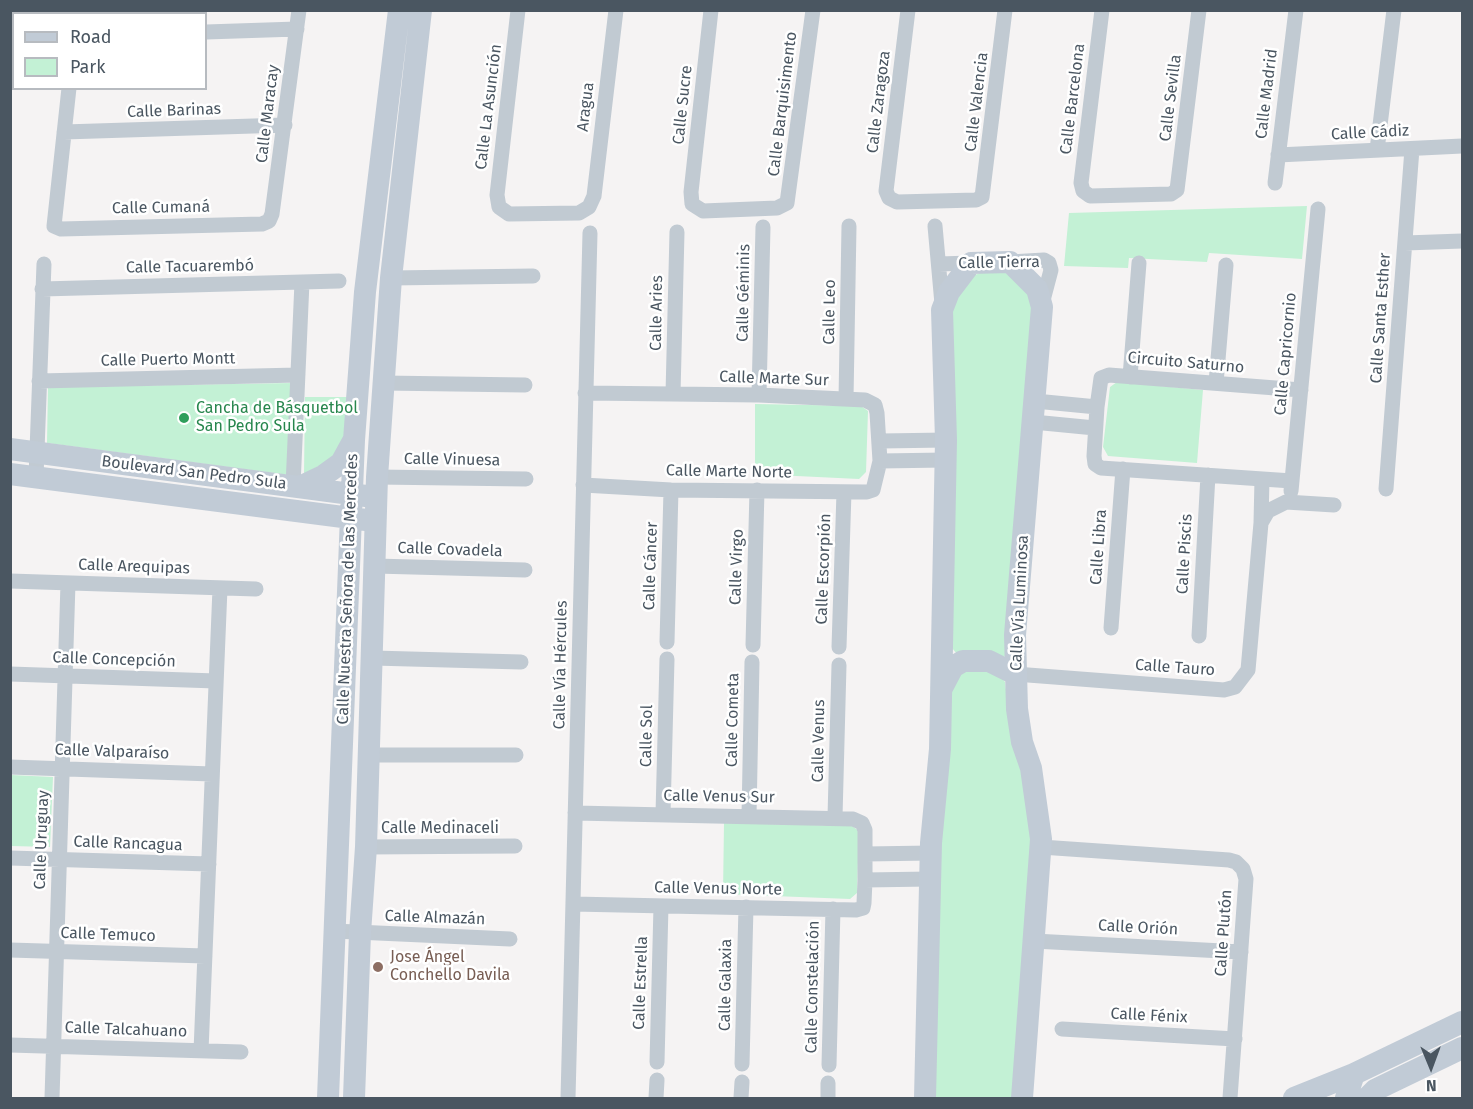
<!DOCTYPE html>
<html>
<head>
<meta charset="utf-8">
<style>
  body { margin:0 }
  #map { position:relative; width:1473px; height:1109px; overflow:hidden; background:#f5f3f3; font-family:"Fira Sans",sans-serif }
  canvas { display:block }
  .frame { position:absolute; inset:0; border:12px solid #4a5661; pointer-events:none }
  .legend { position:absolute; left:12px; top:12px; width:195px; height:78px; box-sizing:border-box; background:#fff; border:2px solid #b7bbc0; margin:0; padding:8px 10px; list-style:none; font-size:18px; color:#4a5661 }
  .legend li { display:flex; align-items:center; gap:12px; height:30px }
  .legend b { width:30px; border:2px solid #b7bbc0 }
  .north { position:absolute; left:1401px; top:1037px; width:60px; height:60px; -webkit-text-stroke:4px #fff; paint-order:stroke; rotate:179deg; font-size:16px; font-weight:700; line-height:24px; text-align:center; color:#4a5661 }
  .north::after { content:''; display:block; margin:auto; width:21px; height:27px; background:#4a5661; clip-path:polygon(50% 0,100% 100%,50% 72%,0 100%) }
</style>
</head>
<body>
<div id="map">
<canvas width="1473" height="1109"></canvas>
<div class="frame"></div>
<ul class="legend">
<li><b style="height:8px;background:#c1cbd6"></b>Road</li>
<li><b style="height:16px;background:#c3f1d5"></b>Park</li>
</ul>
<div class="north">N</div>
</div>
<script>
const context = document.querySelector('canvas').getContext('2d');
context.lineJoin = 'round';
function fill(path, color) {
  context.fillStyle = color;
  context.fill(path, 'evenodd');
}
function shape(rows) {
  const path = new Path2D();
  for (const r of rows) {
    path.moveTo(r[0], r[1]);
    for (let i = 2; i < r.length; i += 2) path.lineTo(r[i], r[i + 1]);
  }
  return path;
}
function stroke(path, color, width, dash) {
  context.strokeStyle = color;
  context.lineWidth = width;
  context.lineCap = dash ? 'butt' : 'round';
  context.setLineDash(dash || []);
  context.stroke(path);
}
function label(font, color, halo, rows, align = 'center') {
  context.font = font + ' "Fira Sans",sans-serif';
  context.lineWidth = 5;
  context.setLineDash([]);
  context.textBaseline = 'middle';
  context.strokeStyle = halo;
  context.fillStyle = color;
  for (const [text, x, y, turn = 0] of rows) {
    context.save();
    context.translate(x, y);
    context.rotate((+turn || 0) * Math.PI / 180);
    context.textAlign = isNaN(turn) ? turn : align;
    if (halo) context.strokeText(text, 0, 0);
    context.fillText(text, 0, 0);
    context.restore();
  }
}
fill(shape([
  [1307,206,1302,259,1209,253,1207,262,1129,258,1128,268,1064,266,1069,213],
  [997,266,1034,295,1007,656,1000,657,957,654,952,648,950,303,963,280],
  [1117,382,1203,390,1197,463,1108,456,1103,447,1110,387],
  [292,383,289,475,47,443,48,387],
  [305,397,353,397,351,425,334,458,304,474],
  [755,404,861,406,868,411,866,472,859,479,755,474],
  [961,667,999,674,1005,682,1013,743,1028,775,1035,839,1014,1098,932,1098,936,878,950,684],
  [11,775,53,777,50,847,11,846],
  [724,823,852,826,859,831,857,893,850,899,723,894]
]), '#c3f1d5');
stroke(shape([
  [518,10,497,195,499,207,509,214,579,213,589,207,594,196,616,10],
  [711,10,691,192,692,204,703,211,777,208,787,203,813,10],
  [908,10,886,191,889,198,897,202,976,200,982,197,1005,10],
  [1102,10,1081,183,1083,191,1090,196,1171,194,1177,190,1199,10],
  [78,14,78,10],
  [206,32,297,29],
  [69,88,54,226,61,229,262,224,269,221,272,214,299,10],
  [64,132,285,125],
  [1377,150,1394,10],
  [1278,155,1462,146],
  [1275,183,1296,10],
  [935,226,942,304],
  [1405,243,1462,241],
  [1010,262,1044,260,1049,263,1051,270,1042,304],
  [939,264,971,263],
  [391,278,533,276],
  [42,289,339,281],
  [1130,377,1139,263],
  [39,381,298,375],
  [383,383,525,385],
  [1216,383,1226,265],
  [673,394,677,232],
  [759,395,763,227],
  [846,399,849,226],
  [1035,401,1097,407],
  [1033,422,1095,428],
  [881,441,946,440],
  [880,461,945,460],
  [36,477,44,264],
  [377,477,526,479],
  [1292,481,1101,468,1095,464,1094,456,1097,407,1101,378,1109,375,1301,390],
  [583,485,671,490,867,492,873,490,880,461,877,413,875,405,865,400,759,395,585,393],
  [293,486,302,282],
  [1386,489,1412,149],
  [1291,491,1318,209],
  [1261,523,1262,479],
  [375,566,525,570],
  [10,581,256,589],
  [1111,628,1123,469],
  [1199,636,1208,475],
  [667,642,671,490],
  [753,645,757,490],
  [839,647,844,492],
  [373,658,521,662],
  [10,674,216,681],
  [1015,674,1224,690,1235,687,1248,670,1261,523,1268,511,1286,502,1334,505],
  [369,755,516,755],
  [10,767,212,774],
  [663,814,667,659],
  [749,816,752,662],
  [835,817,839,665],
  [366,847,515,846],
  [1041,847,1229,860,1236,862,1243,869,1246,879,1230,1098],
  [866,854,931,853],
  [10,858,209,864],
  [865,880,930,879],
  [573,904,856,910,863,908,864,903,865,880,865,830,862,823,853,819,575,813],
  [334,931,510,939],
  [1034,941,1241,952],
  [10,950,205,956],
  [1062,1029,1235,1039],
  [10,1045,241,1052],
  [201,1051,220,588],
  [657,1062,661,906],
  [742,1064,746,907],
  [829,1065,833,909],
  [52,1098,68,583],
  [568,1098,590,233],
  [656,1098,657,1080],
  [741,1098,742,1082],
  [828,1098,828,1083]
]), '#c1cad2', 15);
stroke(shape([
  [10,449,366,496],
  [10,474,366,520],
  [300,487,323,476,341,463,353,441],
  [942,688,953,667,963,661,989,661,1015,674],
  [328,1098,354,440,365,292,399,10],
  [354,1098,360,933,366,847,377,477,391,278,421,10],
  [925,1098,931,843,940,749,946,440,942,310,949,292,971,263,1010,262,1037,289,1042,307,1015,635,1017,709,1022,742,1031,768,1041,839,1022,1098],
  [1294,1098,1354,1074],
  [1346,1098,1354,1074,1462,1022],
  [1367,1098,1375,1090,1462,1048]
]), '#c1cbd6', 22);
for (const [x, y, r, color] of [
  [184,418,6,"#2e9e5b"],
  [378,967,6,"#8d6e63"]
]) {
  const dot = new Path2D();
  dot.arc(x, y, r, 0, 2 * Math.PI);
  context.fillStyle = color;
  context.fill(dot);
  stroke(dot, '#fff', 2);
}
label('16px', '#4a5661', '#fff', [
  ["Calle Madrid",1267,94,-83],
  ["Calle Sevilla",1171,98,-83],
  ["Calle Barcelona",1073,99,-83],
  ["Calle Zaragoza",879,102,-83],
  ["Calle Valencia",977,102,-83],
  ["Calle Barquisimento",783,104,-83],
  ["Calle Sucre",683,105,-84],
  ["Calle La Asunción",489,107,-83],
  ["Aragua",586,107,-83],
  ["Calle Barinas",174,111,-2],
  ["Calle Maracay",268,114,-83],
  ["Calle Cádiz",1370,133,-3],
  ["Calle Cumaná",161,208,-1],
  ["Calle Tierra",999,263,-1],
  ["Calle Tacuarembó",190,267,-1],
  ["Calle Géminis",744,293,-89],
  ["Calle Leo",830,312,-89],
  ["Calle Aries",657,313,-89],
  ["Calle Santa Esther",1381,318,-86],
  ["Calle Capricornio",1286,354,-85],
  ["Calle Puerto Montt",168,360,-1],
  ["Circuito Saturno",1186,363,5],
  ["Calle Marte Sur",774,379,2],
  ["Calle Vinuesa",452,460,1],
  ["Calle Marte Norte",729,472,1],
  ["Boulevard San Pedro Sula",194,473,7],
  ["Calle Libra",1099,547,-86],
  ["Calle Covadela",450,550,2],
  ["Calle Piscis",1185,554,-87],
  ["Calle Cáncer",651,566,-88],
  ["Calle Arequipas",134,567,2],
  ["Calle Virgo",737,567,-88],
  ["Calle Escorpión",824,569,-88],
  ["Calle Nuestra Señora de las Mercedes",348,589,-88],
  ["Calle Vía Luminosa",1020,603,-87],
  ["Calle Concepción",114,660,2],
  ["Calle Vía Hércules",561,665,-89],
  ["Calle Tauro",1175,668,4],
  ["Calle Cometa",733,720,-89],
  ["Calle Sol",647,736,-89],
  ["Calle Venus",819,741,-89],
  ["Calle Valparaíso",112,752,2],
  ["Calle Venus Sur",719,797,1],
  ["Calle Medinaceli",440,829],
  ["Calle Uruguay",42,840,-88],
  ["Calle Rancagua",128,844,2],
  ["Calle Venus Norte",718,889,1],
  ["Calle Almazán",435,918,2],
  ["Calle Orión",1138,928,3],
  ["Calle Plutón",1224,933,-86],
  ["Calle Temuco",108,935,2],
  ["Calle Estrella",641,983,-88],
  ["Calle Galaxia",726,985,-89],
  ["Calle Constelación",813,987,-89],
  ["Calle Fénix",1149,1016,3],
  ["Calle Talcahuano",126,1030,2]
]);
label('16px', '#27864d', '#fff', [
  ["Cancha de Básquetbol",196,409],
  ["San Pedro Sula",196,427]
], 'left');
label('16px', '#785e54', '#fff', [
  ["Jose Ángel",390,958],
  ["Conchello Davila",390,976]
], 'left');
</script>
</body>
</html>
